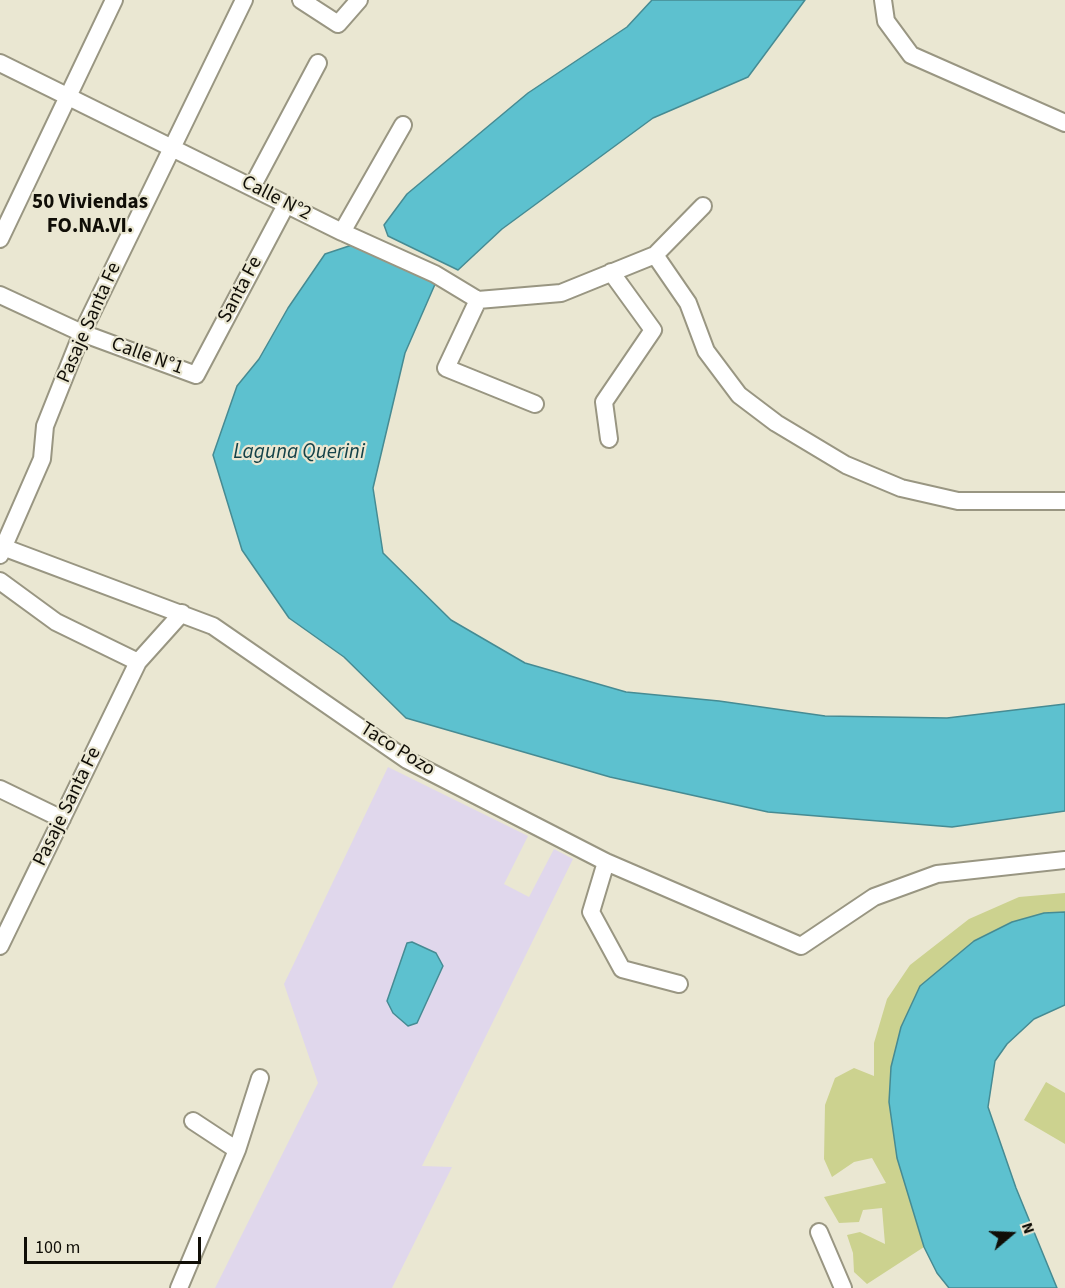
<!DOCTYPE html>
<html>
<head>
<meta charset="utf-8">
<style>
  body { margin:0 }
  #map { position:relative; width:1065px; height:1288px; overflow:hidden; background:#eae7d2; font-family:"Source Sans 3",sans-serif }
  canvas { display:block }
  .north { position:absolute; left:981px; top:1204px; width:60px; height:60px; -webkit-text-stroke:4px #eae7d2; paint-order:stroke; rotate:71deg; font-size:16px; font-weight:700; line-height:24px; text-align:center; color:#100e07 }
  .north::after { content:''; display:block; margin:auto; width:21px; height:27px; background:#100e07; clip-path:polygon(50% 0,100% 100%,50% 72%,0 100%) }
  .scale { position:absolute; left:24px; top:1237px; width:177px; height:27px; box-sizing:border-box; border:3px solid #100e07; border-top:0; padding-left:8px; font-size:18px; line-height:21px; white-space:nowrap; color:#100e07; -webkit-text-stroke:4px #eae7d2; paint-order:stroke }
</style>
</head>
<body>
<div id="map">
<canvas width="1065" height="1288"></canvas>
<div class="north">N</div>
<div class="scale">100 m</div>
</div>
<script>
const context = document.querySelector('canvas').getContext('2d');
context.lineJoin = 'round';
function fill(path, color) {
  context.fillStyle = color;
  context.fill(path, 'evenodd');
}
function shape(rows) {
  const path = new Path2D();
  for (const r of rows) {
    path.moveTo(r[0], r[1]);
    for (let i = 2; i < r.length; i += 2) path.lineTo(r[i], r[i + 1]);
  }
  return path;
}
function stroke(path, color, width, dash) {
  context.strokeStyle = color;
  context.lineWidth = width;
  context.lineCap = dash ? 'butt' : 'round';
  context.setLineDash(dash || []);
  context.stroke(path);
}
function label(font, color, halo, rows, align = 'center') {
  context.font = font + ' "Source Sans 3",sans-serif';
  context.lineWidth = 4.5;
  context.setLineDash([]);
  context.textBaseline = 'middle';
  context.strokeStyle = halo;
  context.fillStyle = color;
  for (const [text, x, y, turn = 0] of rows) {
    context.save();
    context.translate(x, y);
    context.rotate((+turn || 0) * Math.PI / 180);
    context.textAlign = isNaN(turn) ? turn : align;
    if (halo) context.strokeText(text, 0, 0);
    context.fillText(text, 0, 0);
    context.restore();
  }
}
fill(shape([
  [388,767,528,836,504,884,529,897,554,849,573,859,422,1166,452,1167,392,1288,215,1288,318,1083,284,984]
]), '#e0d7ec');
fill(shape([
  [1065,893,1065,912,1044,913,897,1158,924,1247,867,1284,854,1272,853,1253,847,1235,860,1232,885,1244,882,1208,863,1210,859,1222,839,1223,824,1197,886,1183,872,1158,854,1162,832,1177,824,1159,825,1105,835,1078,854,1068,874,1076,874,1043,887,999,910,965,969,919,1019,897],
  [1046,1082,1065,1093,1065,1144,1024,1120]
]), '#ccd28f');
const water = shape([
  [652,0,805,0,748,77,653,118,502,229,458,270,388,236,384,225,407,194,528,93,627,27,652,0],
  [355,244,436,282,405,353,373,488,383,553,451,620,525,663,626,692,719,701,825,716,947,718,1065,704,1065,811,952,827,768,812,610,777,406,718,344,657,289,618,242,550,213,455,237,386,259,359,288,308,325,254,355,244],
  [1065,912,1065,1005,1034,1019,1007,1044,995,1061,988,1107,1016,1188,1057,1288,949,1288,937,1273,924,1247,897,1158,889,1102,891,1067,901,1027,920,986,974,941,1012,922,1044,913,1065,912],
  [412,942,436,953,443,966,417,1023,408,1026,393,1013,387,1001,407,943,412,942]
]);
fill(water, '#5dc1cf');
stroke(water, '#468b93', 1.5);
const minor = shape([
  [301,0,338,24,359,0],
  [883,0,886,21,911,55,1065,123],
  [0,63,342,232,435,274,478,300,561,293,655,255,688,303,706,351,739,395,776,423,846,465,901,488,958,501,1065,501],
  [252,187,318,63],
  [342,232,403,125],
  [0,239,114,0],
  [655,255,703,206],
  [0,295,82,333,196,375,286,205],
  [478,300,446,368,535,404],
  [609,439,604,402,653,330,611,272],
  [0,546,213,626,407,760,606,862,801,946,874,897,937,874,1065,860],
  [0,555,42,459,45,426,82,333,244,0],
  [0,581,56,622,138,662],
  [0,789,62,819],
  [606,862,591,912,622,969,679,984],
  [0,946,138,662,182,613],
  [237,1150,260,1078],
  [819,1232,843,1288],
  [179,1288,237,1150,193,1121]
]);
stroke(minor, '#999682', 20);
stroke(minor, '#fff', 16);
label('20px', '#100e07', '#eae7d2', [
  ["Calle N°2",276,199,27],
  ["Santa Fe",241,290,-62],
  ["Pasaje Santa Fe",90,323,-66],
  ["Calle N°1",147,357,20],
  ["Taco Pozo",397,750,32],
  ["Pasaje Santa Fe",68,807,-64]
]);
label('bold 21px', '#100e07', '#eae7d2', [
  ["50 Viviendas",90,203],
  ["FO.NA.VI.",90,227]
]);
label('italic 21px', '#144248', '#eae7d2', [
  ["Laguna Querini",299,453]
]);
</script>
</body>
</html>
